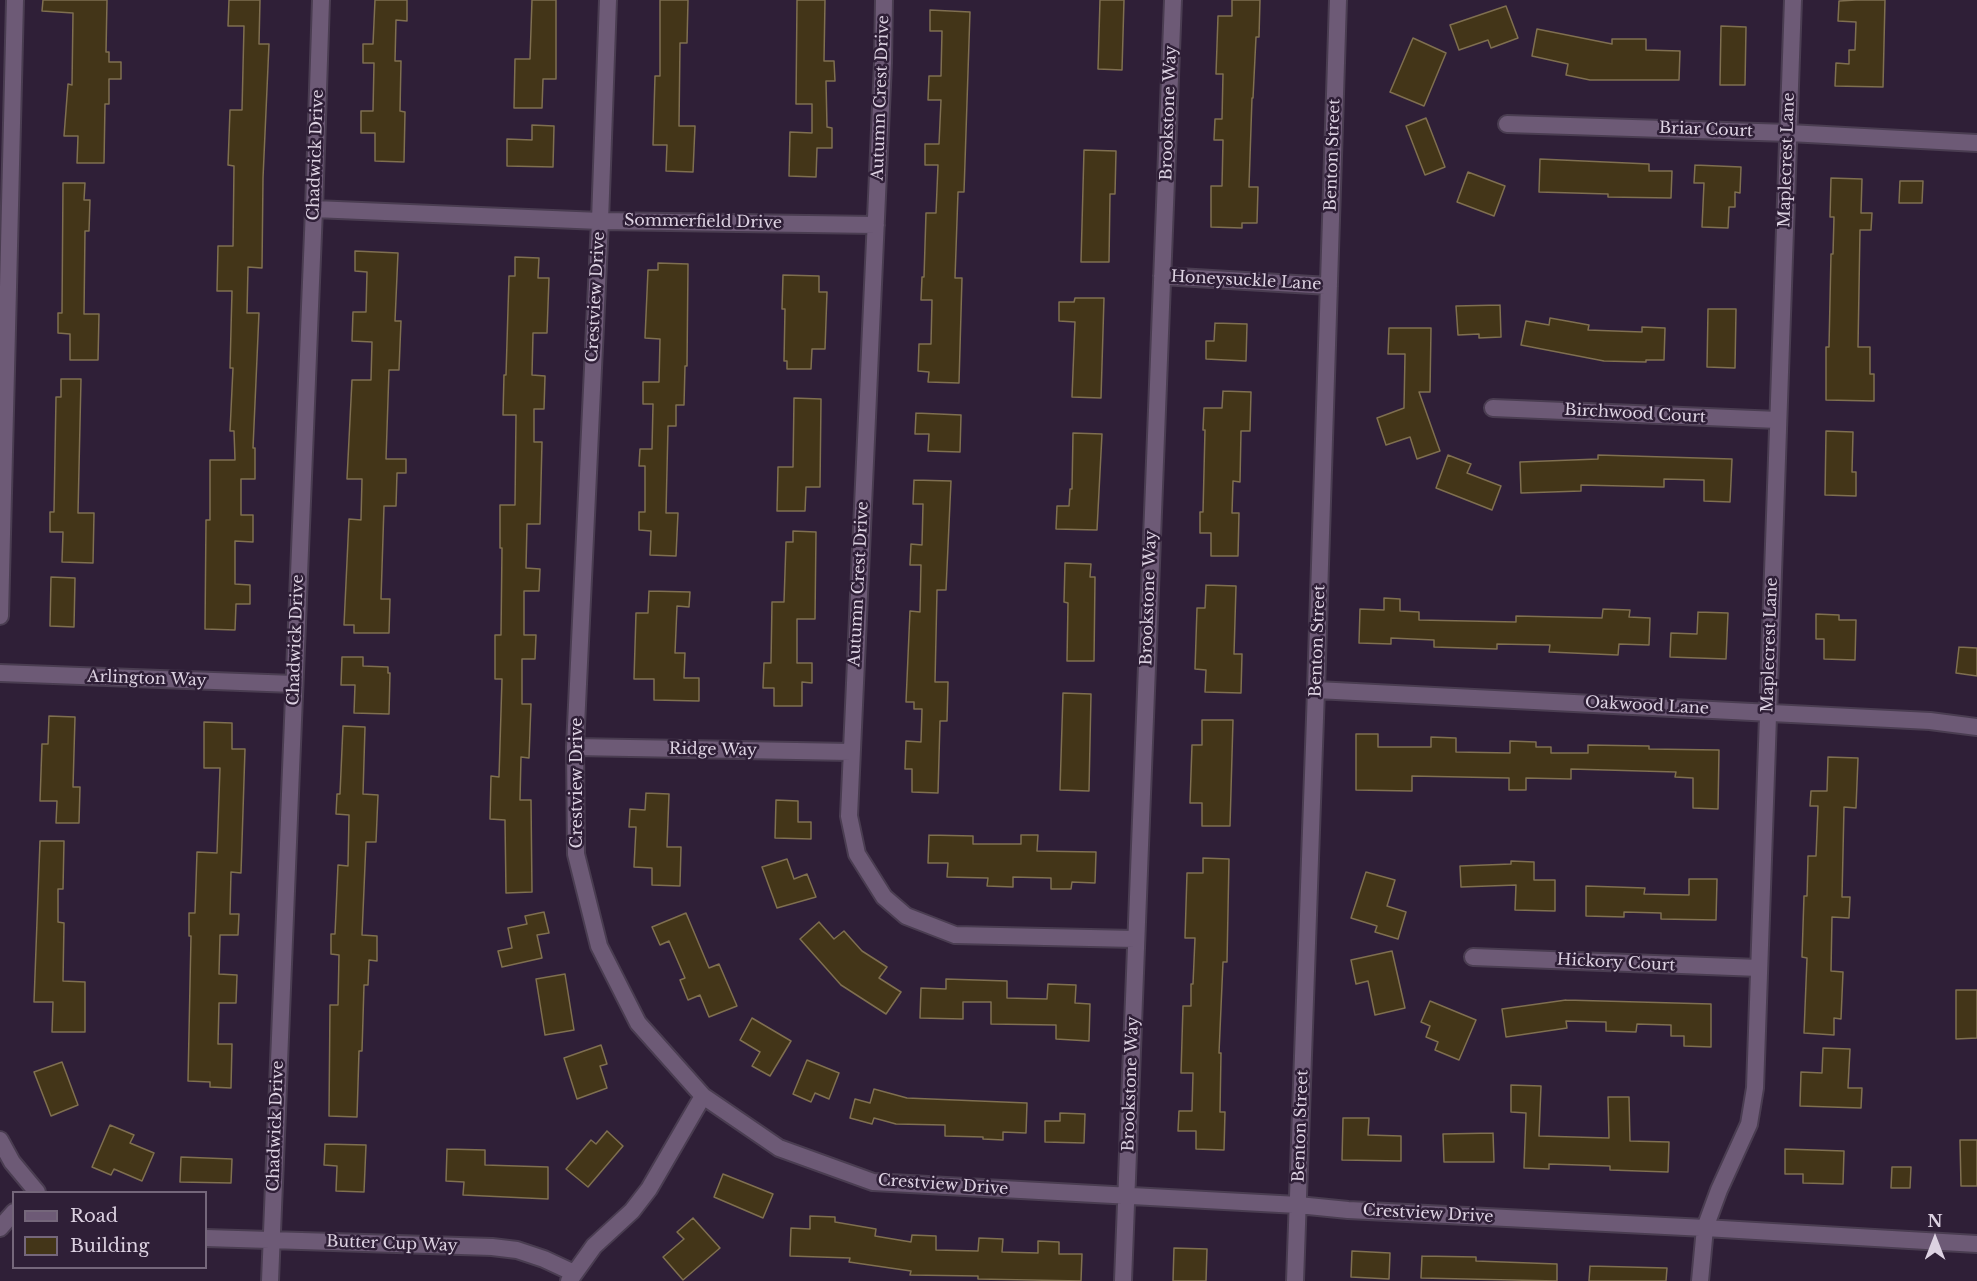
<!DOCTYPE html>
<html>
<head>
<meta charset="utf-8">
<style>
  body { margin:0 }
  #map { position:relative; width:1977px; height:1281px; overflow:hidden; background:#2f1f37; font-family:"Libre Baskerville",serif }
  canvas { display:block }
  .legend { position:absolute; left:12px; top:1191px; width:195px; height:78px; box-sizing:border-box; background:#2f1f37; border:2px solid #75677b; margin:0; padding:8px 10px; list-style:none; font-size:18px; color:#ddd2e2 }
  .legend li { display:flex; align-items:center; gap:12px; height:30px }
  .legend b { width:30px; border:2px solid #75677b }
  .north { position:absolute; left:1905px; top:1209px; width:60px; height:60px; -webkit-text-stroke:4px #2f1f37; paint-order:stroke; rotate:0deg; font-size:16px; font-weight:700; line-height:24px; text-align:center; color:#ddd2e2 }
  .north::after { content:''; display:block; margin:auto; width:21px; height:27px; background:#ddd2e2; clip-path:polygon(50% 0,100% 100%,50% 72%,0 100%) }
</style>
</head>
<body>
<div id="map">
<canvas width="1977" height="1281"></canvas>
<ul class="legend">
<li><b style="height:8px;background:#6d5a76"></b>Road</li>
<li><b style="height:16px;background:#433518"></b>Building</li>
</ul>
<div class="north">N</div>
</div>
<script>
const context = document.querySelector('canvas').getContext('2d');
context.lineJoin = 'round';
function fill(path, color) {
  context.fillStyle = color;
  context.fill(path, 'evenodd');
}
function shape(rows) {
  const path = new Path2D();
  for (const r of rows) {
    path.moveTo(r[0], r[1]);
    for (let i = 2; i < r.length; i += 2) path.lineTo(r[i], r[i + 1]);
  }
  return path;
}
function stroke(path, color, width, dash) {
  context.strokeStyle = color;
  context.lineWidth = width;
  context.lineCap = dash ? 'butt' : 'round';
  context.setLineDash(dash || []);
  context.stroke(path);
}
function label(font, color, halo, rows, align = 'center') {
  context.font = font + ' "Libre Baskerville",serif';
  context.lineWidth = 5;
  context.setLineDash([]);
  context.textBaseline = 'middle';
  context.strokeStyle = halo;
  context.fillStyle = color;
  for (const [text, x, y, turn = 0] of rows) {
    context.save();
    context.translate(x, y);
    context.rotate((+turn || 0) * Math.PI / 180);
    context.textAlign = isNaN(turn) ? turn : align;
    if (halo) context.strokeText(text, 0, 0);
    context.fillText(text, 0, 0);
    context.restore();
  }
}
const building = shape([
  [43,0,107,0,106,52,109,52,109,62,121,62,121,79,109,79,109,104,105,104,104,163,77,163,78,136,64,136,68,84,72,85,73,13,42,11,43,0],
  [229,0,260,0,259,44,269,44,263,178,262,268,248,267,247,313,259,313,253,448,255,448,255,479,241,479,241,515,253,515,253,542,235,541,235,584,250,585,250,604,236,604,235,630,205,629,206,520,210,520,210,460,235,460,234,431,230,431,233,368,230,368,232,291,217,291,218,246,233,246,234,166,228,165,230,110,242,110,244,26,228,26,229,0],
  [375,0,407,0,407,21,396,20,395,61,401,61,400,111,405,112,404,162,375,161,375,133,361,133,361,111,373,111,374,63,363,63,363,44,373,44,375,0],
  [532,0,556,0,556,79,543,79,542,108,514,108,515,59,530,59,532,0],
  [660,0,688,0,687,43,680,43,679,126,695,126,693,172,666,171,667,145,653,145,655,76,660,76,660,0],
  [797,0,825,0,824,61,834,61,835,81,826,81,827,127,832,128,832,148,817,148,816,177,789,176,790,132,812,133,812,104,796,104,797,0],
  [1100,0,1124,0,1122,70,1098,69,1100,0],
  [1232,0,1260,0,1259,37,1256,37,1253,98,1252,98,1249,187,1258,187,1257,223,1242,223,1242,228,1211,227,1211,186,1222,186,1223,140,1214,140,1215,119,1222,119,1223,74,1216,74,1218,16,1232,16,1232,0],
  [1856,0,1885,0,1883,87,1835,86,1836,63,1849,64,1849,50,1855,50,1856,22,1838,21,1839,1,1856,0],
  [1506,6,1518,38,1491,48,1488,40,1459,50,1450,25,1506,6],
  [930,10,970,12,964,192,958,192,955,278,962,278,959,383,928,382,929,372,918,371,919,344,931,344,932,300,921,300,922,277,924,277,926,213,936,213,938,165,925,165,925,144,939,144,941,100,928,100,929,76,941,76,942,31,930,31,930,10],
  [1721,26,1746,27,1745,85,1720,85,1721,26],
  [1537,29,1612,44,1612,39,1646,39,1646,50,1680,51,1679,80,1590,80,1566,75,1568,64,1532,56,1537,29],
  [1413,38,1446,53,1424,106,1390,92,1413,38],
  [1426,118,1445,167,1425,175,1406,126,1426,118],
  [532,125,554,126,553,167,507,166,507,139,532,140,532,125],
  [1084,150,1116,151,1115,194,1110,194,1109,262,1081,262,1084,150],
  [1540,159,1649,164,1649,171,1672,171,1671,198,1608,197,1608,194,1539,192,1540,159],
  [1695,165,1741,167,1740,193,1735,192,1735,207,1729,207,1728,228,1702,227,1704,183,1694,183,1695,165],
  [1468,172,1505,186,1494,216,1457,202,1468,172],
  [1831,178,1862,179,1861,213,1872,213,1871,230,1860,230,1858,347,1870,347,1870,374,1874,374,1874,401,1826,400,1826,347,1829,347,1831,254,1833,254,1834,217,1830,217,1831,178],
  [1900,181,1923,181,1922,203,1899,203,1900,181],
  [63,183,85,183,84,200,90,200,89,231,85,231,84,314,99,314,98,360,70,360,70,334,58,333,58,313,62,313,63,183],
  [355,251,398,253,395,321,401,321,399,370,389,370,386,459,406,459,406,473,397,473,396,506,384,506,381,599,390,599,389,633,354,633,354,625,344,625,349,519,361,520,362,479,347,479,352,380,371,380,372,342,352,341,353,312,366,312,367,272,355,271,355,251],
  [515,257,539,258,538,278,549,278,547,333,533,333,532,375,545,376,544,409,534,409,534,442,542,442,540,524,527,524,526,568,540,569,539,591,524,591,524,635,536,635,535,659,522,659,522,704,531,704,529,758,521,757,520,800,531,800,532,892,506,893,505,820,490,819,491,776,499,777,502,679,495,679,495,635,501,635,502,548,500,548,500,505,515,505,516,415,503,415,504,375,506,375,509,276,515,276,515,257],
  [658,263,688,264,687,366,685,366,684,405,676,405,676,426,668,426,666,513,678,513,676,556,650,555,651,531,639,530,639,512,645,512,645,466,639,466,640,449,652,449,653,404,643,404,643,382,659,382,660,339,645,338,648,270,658,270,658,263],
  [783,275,819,276,819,292,827,292,825,349,812,349,811,369,787,369,787,361,784,361,785,309,782,309,783,275],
  [1075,298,1104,298,1101,398,1072,397,1075,322,1059,321,1059,302,1074,302,1075,298],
  [1500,305,1501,337,1479,338,1479,334,1458,335,1456,306,1500,305],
  [1708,309,1736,309,1735,368,1707,367,1708,309],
  [1550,318,1589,325,1588,330,1642,332,1642,327,1665,328,1664,360,1646,360,1646,362,1604,361,1521,345,1526,321,1549,325,1550,318],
  [1215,323,1247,324,1246,361,1206,359,1206,341,1214,341,1215,323],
  [1389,328,1431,328,1430,392,1419,392,1440,451,1417,459,1410,437,1386,445,1377,418,1404,408,1405,354,1388,354,1389,328],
  [61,379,81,379,78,513,94,513,93,563,62,562,63,532,50,532,50,512,54,512,56,397,61,397,61,379],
  [1223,391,1251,392,1250,431,1241,431,1240,482,1233,481,1232,513,1239,513,1238,556,1211,556,1211,533,1200,533,1200,512,1203,512,1205,430,1203,430,1204,408,1222,408,1223,391],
  [794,398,821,399,820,487,806,487,805,511,777,511,778,467,793,467,794,398],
  [916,413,961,415,960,452,928,451,929,434,915,434,916,413],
  [1826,431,1853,432,1852,472,1856,472,1856,496,1825,495,1826,431],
  [1073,433,1102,434,1097,530,1056,529,1057,506,1069,506,1070,489,1072,489,1073,433],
  [1448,455,1471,464,1467,473,1501,486,1492,510,1436,488,1448,455],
  [1598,455,1732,459,1730,502,1704,501,1704,480,1664,479,1664,487,1581,485,1581,491,1521,493,1520,462,1598,459,1598,455],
  [914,480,951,481,946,590,937,590,935,682,948,682,947,721,940,721,938,793,912,792,912,769,905,769,906,741,921,742,922,709,914,709,914,702,906,702,910,611,920,612,921,565,910,565,911,544,922,545,923,504,913,504,914,480],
  [793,531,816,532,815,619,797,619,797,663,812,663,812,683,802,682,802,706,774,706,774,688,763,688,764,663,771,663,772,602,784,602,786,542,793,542,793,531],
  [1065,563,1091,564,1090,577,1095,577,1094,661,1067,661,1068,603,1064,602,1065,563],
  [51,577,75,578,74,627,50,626,51,577],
  [1206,585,1236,586,1234,654,1242,654,1241,693,1205,692,1206,670,1195,669,1197,608,1205,608,1206,585],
  [649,591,690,592,689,607,677,606,675,653,685,653,684,678,699,678,699,701,654,700,654,679,634,679,636,613,648,613,649,591],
  [1384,598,1400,599,1400,611,1419,612,1419,620,1516,622,1516,616,1602,618,1603,609,1630,610,1629,617,1650,618,1649,645,1619,644,1618,655,1549,652,1550,645,1497,644,1497,649,1434,647,1434,640,1391,638,1391,644,1359,643,1360,609,1384,610,1384,598],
  [1698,612,1728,613,1726,659,1670,657,1671,633,1697,634,1698,612],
  [1816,614,1839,615,1839,620,1856,620,1855,660,1824,659,1824,639,1816,639,1816,614],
  [1959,647,1977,648,1977,676,1956,673,1959,647],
  [342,657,363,657,363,666,388,667,388,673,390,673,389,714,354,713,355,685,341,685,342,657],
  [1063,693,1091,694,1089,791,1060,790,1063,693],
  [49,716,75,717,73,787,80,787,79,823,56,823,57,801,40,801,42,744,48,744,49,716],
  [1202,720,1233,720,1230,826,1202,826,1202,803,1190,803,1192,745,1202,745,1202,720],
  [204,722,232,723,232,749,245,749,241,873,231,872,230,914,239,914,238,935,220,935,219,974,237,975,236,1003,219,1003,218,1044,232,1044,231,1088,210,1087,210,1082,188,1081,191,936,189,936,189,913,195,913,197,852,217,853,220,768,204,768,204,722],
  [343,726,365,727,363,794,378,795,376,842,366,842,362,935,377,936,377,961,369,960,368,985,364,985,362,1051,359,1051,357,1117,329,1116,330,1005,338,1005,339,955,331,954,331,934,335,934,338,865,348,866,349,815,336,814,337,794,340,794,343,726],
  [1356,734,1378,734,1378,747,1431,747,1431,737,1456,738,1456,752,1510,753,1510,741,1536,742,1536,747,1551,747,1551,753,1588,753,1588,745,1649,746,1649,749,1719,750,1718,809,1693,808,1693,778,1675,777,1676,772,1571,769,1571,779,1526,778,1526,790,1509,790,1509,778,1412,776,1412,791,1356,790,1356,734],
  [1828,757,1858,758,1856,808,1844,807,1842,897,1850,897,1849,918,1832,917,1831,971,1843,972,1841,1019,1834,1018,1834,1035,1804,1033,1807,958,1802,957,1804,896,1807,896,1808,856,1816,856,1818,806,1810,806,1811,791,1827,791,1828,757],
  [646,793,669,794,667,847,681,847,680,886,652,885,652,868,634,867,636,827,629,827,630,809,645,810,646,793],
  [776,800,798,801,798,822,811,822,811,839,775,838,776,800],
  [929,835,973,836,973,844,1021,844,1021,835,1038,835,1037,851,1096,852,1095,883,1072,882,1071,889,1051,889,1051,878,1013,877,1013,887,987,886,988,878,947,877,948,863,928,863,929,835],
  [40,841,64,841,63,889,58,889,58,922,64,923,63,981,85,982,85,1032,52,1032,53,1002,34,1002,40,841],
  [1203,858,1229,859,1227,962,1223,962,1219,1053,1221,1053,1220,1112,1225,1112,1224,1150,1196,1149,1196,1131,1178,1131,1179,1111,1192,1111,1193,1073,1181,1073,1183,1006,1191,1006,1191,984,1193,984,1195,938,1185,938,1187,873,1203,873,1203,858],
  [787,859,794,879,807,874,816,897,777,908,762,867,787,859],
  [1511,861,1534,862,1534,880,1555,880,1555,911,1515,910,1516,885,1461,887,1460,866,1511,864,1511,861],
  [1366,872,1395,880,1387,906,1406,912,1398,939,1375,932,1377,926,1351,918,1366,872],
  [1689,879,1717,879,1716,920,1661,919,1661,913,1624,912,1624,917,1586,916,1586,886,1645,888,1644,894,1689,895,1689,879],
  [544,912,549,933,537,935,542,958,502,967,498,951,512,948,508,928,527,924,525,916,544,912],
  [686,913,709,968,719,964,737,1006,709,1017,700,995,688,1000,680,980,685,978,669,941,660,945,652,927,686,913],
  [819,922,834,939,844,931,862,951,887,967,879,978,901,992,886,1014,841,985,800,939,819,922],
  [1392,951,1405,1008,1375,1015,1368,981,1356,984,1351,960,1392,951],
  [565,974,574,1030,545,1035,536,979,565,974],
  [946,979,1007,981,1007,998,1047,999,1048,984,1076,985,1075,1003,1090,1004,1089,1041,1056,1039,1056,1025,991,1024,991,1002,963,1002,963,1019,920,1018,921,988,946,989,946,979],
  [1956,990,1977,990,1977,1038,1956,1039,1956,990],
  [1566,1000,1711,1004,1711,1047,1684,1046,1684,1036,1671,1036,1671,1025,1637,1024,1636,1032,1606,1031,1606,1022,1566,1021,1567,1028,1506,1037,1502,1009,1566,1000],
  [1430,1001,1476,1020,1459,1060,1435,1050,1438,1042,1426,1037,1430,1026,1421,1022,1430,1001],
  [752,1018,791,1041,770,1076,752,1066,760,1052,740,1040,752,1018],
  [601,1045,607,1064,600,1066,607,1088,577,1099,564,1058,601,1045],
  [1823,1048,1850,1049,1848,1088,1862,1088,1861,1108,1800,1106,1801,1072,1822,1073,1823,1048],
  [807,1060,839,1073,829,1099,815,1093,811,1102,793,1094,807,1060],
  [62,1062,78,1105,51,1116,34,1072,62,1062],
  [1511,1085,1541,1086,1539,1136,1609,1138,1608,1097,1629,1097,1630,1141,1669,1142,1668,1172,1610,1170,1610,1166,1549,1164,1549,1169,1524,1168,1526,1113,1511,1112,1511,1085],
  [874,1089,907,1098,1027,1103,1026,1133,1003,1132,1003,1140,983,1139,983,1137,945,1136,945,1125,896,1124,874,1118,872,1124,850,1118,855,1099,870,1103,874,1089],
  [1060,1113,1085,1114,1084,1143,1045,1142,1045,1121,1060,1121,1060,1113],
  [1343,1118,1369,1118,1368,1135,1401,1136,1401,1161,1342,1160,1343,1118],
  [110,1125,134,1135,130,1143,154,1153,142,1181,114,1169,111,1175,92,1167,110,1125],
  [607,1131,623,1146,588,1187,566,1169,591,1140,596,1144,607,1131],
  [1493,1133,1494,1162,1444,1162,1443,1134,1493,1133],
  [1960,1140,1977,1140,1977,1186,1961,1186,1960,1140],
  [325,1144,366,1145,364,1192,336,1191,337,1166,324,1165,325,1144],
  [447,1149,485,1150,485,1165,548,1167,548,1199,463,1195,464,1182,446,1181,447,1149],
  [1785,1149,1844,1151,1843,1184,1803,1183,1803,1174,1785,1174,1785,1149],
  [181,1157,232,1159,231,1183,180,1182,181,1157],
  [1892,1167,1911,1167,1910,1188,1891,1188,1892,1167],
  [723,1174,773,1194,763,1218,714,1197,723,1174],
  [810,1216,835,1217,835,1222,876,1229,875,1236,911,1242,912,1235,936,1236,936,1250,978,1251,979,1238,1003,1239,1002,1252,1038,1253,1038,1241,1059,1242,1059,1254,1082,1254,1081,1281,978,1279,978,1276,910,1275,911,1271,849,1262,850,1258,790,1256,791,1228,810,1229,810,1216],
  [693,1218,720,1248,683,1280,663,1257,684,1239,677,1232,693,1218],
  [1174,1248,1207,1249,1206,1281,1173,1281,1174,1248],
  [1352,1251,1390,1253,1389,1279,1351,1277,1352,1251],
  [1422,1256,1476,1257,1476,1261,1557,1264,1557,1281,1421,1278,1422,1256],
  [1590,1266,1667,1268,1666,1281,1589,1281,1590,1266]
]);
fill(building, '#433518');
stroke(building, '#7f6f50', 1.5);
const minor = shape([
  [608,0,600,221,575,747,576,854,599,946,638,1023,703,1096,779,1148,873,1182,1298,1205,1348,1210,1705,1228,1977,1244],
  [884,0,883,63,849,816,857,854,884,897,906,916,955,935,1135,939],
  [1507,124,1789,133,1977,143],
  [314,209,600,221,876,225],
  [1162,276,1329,286],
  [1493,408,1778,420],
  [0,616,15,0],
  [0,673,294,684],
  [1316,690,1930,721,1977,727],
  [575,747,851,752],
  [1473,957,1759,968],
  [0,1140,12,1162,37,1192],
  [0,1228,14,1212],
  [206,1238,492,1247,517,1250,544,1259,574,1273],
  [270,1281,314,209,321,0],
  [569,1281,594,1246,632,1211,649,1189,703,1096],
  [1123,1281,1173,0],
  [1295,1281,1316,690,1338,0],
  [1700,1281,1705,1228,1719,1190,1749,1124,1755,1088,1793,0]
]);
stroke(minor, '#4a3d51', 20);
stroke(minor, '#6d5a76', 16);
label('16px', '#ddd2e2', '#2f1f37', [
  ["Autumn Crest Drive",881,98,-88],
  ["Brookstone Way",1169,113,-88],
  ["Briar Court",1706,130,2],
  ["Chadwick Drive",316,155,-88],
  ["Benton Street",1333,155,-88],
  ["Maplecrest Lane",1787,160,-88],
  ["Sommerfield Drive",703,222,1],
  ["Honeysuckle Lane",1246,281,3],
  ["Crestview Drive",596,297,-87],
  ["Birchwood Court",1635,414,3],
  ["Autumn Crest Drive",859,584,-87],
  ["Brookstone Way",1149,598,-88],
  ["Chadwick Drive",296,640,-88],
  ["Benton Street",1318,641,-88],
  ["Maplecrest Lane",1770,645,-88],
  ["Arlington Way",147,679,2],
  ["Oakwood Lane",1647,706,3],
  ["Ridge Way",713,750,1],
  ["Crestview Drive",577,783,-90],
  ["Hickory Court",1616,963,3],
  ["Brookstone Way",1131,1084,-88],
  ["Chadwick Drive",276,1126,-88],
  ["Benton Street",1301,1126,-88],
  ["Crestview Drive",943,1185,4],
  ["Crestview Drive",1428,1214,3],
  ["Butter Cup Way",392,1244,2]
]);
</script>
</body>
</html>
